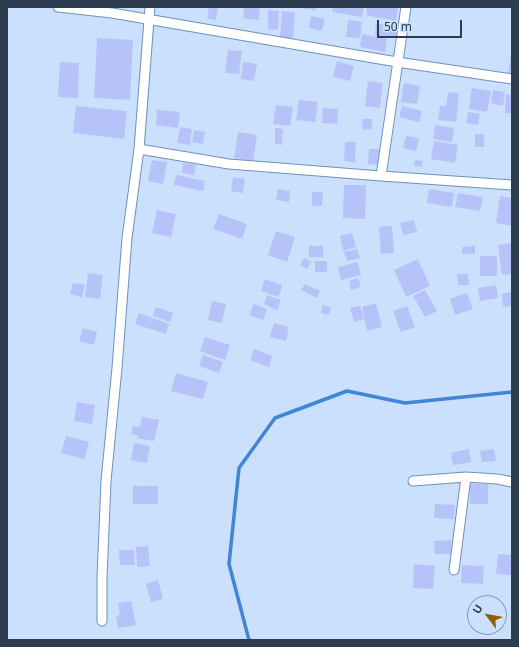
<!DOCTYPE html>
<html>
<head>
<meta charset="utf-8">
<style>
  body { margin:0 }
  #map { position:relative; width:519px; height:647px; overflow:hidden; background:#cae0fd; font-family:"Noto Sans",sans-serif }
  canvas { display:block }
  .frame { position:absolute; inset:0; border:8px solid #2d3c4f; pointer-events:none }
  .north { position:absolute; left:467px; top:595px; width:40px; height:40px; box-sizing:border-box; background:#cae0fd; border:1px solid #8b9eb7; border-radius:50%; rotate:302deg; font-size:11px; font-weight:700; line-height:16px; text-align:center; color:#2d3c4f }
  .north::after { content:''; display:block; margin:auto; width:14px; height:18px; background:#8d5e06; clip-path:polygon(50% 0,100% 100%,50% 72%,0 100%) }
  .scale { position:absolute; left:377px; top:20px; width:85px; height:18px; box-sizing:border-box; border:2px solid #2d3c4f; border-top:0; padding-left:5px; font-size:12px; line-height:14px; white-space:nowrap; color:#2d3c4f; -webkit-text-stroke:3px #cae0fd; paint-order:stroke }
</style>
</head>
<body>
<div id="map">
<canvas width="519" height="647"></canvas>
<div class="frame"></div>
<div class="north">U</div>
<div class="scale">50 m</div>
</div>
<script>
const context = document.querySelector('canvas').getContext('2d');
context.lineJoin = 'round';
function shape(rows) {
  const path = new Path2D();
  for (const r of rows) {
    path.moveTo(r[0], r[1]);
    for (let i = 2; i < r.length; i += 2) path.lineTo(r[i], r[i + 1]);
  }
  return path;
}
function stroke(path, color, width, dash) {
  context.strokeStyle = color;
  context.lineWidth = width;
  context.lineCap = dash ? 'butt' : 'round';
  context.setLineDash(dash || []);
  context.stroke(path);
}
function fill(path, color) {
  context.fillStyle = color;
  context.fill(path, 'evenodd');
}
stroke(shape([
  [249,640,229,564,239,468,275,418,347,391,405,403,512,392]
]), '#4185d6', 3.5);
fill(shape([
  [209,7,218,7,216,20,207,18],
  [244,7,260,7,259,20,243,18],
  [299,7,315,7,315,10,299,8],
  [333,7,364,7,362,17,332,12],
  [367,7,398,7,396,21,366,15],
  [268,10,279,11,278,30,268,29],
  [282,11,295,12,293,38,280,38],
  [311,16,325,19,322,31,309,28],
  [348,20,362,22,360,38,346,37],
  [376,24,398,26,396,38,375,35],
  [362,34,387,39,385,52,360,47],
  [97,38,133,40,130,100,94,98],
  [228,50,242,51,239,74,225,73],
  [511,54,512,54,512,74,508,73],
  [337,61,354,66,350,81,333,77],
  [60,62,79,63,78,98,58,97],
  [243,62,257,64,254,81,241,79],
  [368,81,383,83,380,108,365,106],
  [404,83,420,86,417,104,401,102],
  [472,88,491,91,487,112,469,109],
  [493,90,505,92,503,106,491,103],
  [448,92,459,93,456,122,438,120,440,106,446,106],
  [506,94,512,95,512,113,505,113],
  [299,100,318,102,315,122,296,120],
  [276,105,293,107,290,126,273,124],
  [76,106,127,111,124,139,73,133],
  [402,106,422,111,419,122,399,117],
  [323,108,338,109,337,124,322,123],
  [157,110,180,112,178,128,156,125],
  [468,112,480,114,478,125,466,123],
  [362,119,372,119,372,129,363,130],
  [435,125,454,128,452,142,433,139],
  [180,127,192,129,190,145,177,143],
  [275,128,283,129,282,145,275,144],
  [194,130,205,132,203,144,192,142],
  [238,132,257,135,253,161,234,158],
  [475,134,484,134,484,147,475,147],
  [406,136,419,138,416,151,403,148],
  [434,141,458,145,455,163,431,159],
  [345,142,356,142,355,162,344,161],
  [369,149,380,149,379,165,368,164],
  [152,160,167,162,163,184,148,181],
  [415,160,423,161,422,167,414,166],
  [183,163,196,165,194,175,182,173],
  [176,175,205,181,203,191,174,185],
  [233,177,245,179,243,193,231,191],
  [344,185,366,185,365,219,343,218],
  [278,189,290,191,289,202,276,200],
  [429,189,454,193,452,207,427,203],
  [312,192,323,192,322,206,312,206],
  [458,193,483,197,480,211,455,207],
  [500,196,512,198,512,226,496,223],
  [157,210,176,214,171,237,152,233],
  [219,214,247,224,242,239,213,229],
  [414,220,417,232,403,235,400,223],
  [392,226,394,253,381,254,379,227],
  [276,231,295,237,287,262,268,255],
  [352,233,356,247,343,251,340,236],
  [512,243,512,274,502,275,498,245],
  [309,246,323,246,323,257,309,257],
  [475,246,475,254,462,254,462,247],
  [357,249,360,258,347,261,344,252],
  [480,256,497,256,497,276,480,276],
  [304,258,311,262,307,269,300,265],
  [418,259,430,286,406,297,394,270],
  [315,261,327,261,327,272,315,272],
  [358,262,361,275,341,280,338,267],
  [88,273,103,275,100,299,85,297],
  [457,274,468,274,469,285,458,285],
  [358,278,361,287,351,290,349,281],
  [265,279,282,285,279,297,261,291],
  [73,283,85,285,82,297,70,294],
  [305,284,320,291,317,298,301,290],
  [496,285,498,298,480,301,478,288],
  [425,290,437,311,425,317,413,296],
  [511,292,512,306,503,307,502,294],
  [467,293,473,309,455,315,450,299],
  [267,295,281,300,277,310,264,304],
  [212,301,226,304,222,323,208,320],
  [376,303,382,327,367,331,362,307],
  [254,304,267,309,263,320,249,315],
  [323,305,331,307,329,315,321,313],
  [360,306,364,319,354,322,350,308],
  [407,306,415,327,401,332,393,311],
  [156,307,173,313,170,322,153,316],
  [139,313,169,324,166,334,135,324],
  [274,323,289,327,286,341,270,337],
  [83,328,97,332,94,345,79,341],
  [205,337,230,345,225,360,200,351],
  [254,349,272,356,269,367,250,360],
  [203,355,223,362,219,373,199,366],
  [176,373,208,382,203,399,171,391],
  [77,402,95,405,92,424,74,421],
  [142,417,159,420,154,441,137,438,138,436,131,434,133,426,140,427],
  [66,436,89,442,84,459,61,453],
  [134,443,150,446,147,463,131,460],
  [469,449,471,462,453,465,451,453],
  [494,449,496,461,482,462,480,451],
  [470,484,488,484,488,504,470,504],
  [133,486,158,486,158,504,133,504],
  [435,504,455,505,454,519,434,518],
  [451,540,451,554,435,554,434,541],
  [148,546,150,566,137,567,136,547],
  [119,550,134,550,135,565,120,565],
  [498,554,512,555,512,575,496,574],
  [414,564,435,566,433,589,413,588],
  [462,565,484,566,483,584,461,583],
  [158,580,163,599,151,602,146,584],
  [131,601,136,625,118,628,116,616,120,615,118,603]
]), '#b6c3f8');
const street = shape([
  [58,7,112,13,397,62,512,79],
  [139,149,229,164,381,176,512,185],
  [381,176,406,7],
  [413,481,466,477,497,479,512,482],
  [454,570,466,477],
  [102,621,102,577,106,481,117,368,127,238,139,149,150,7]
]);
stroke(street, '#6e91bd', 11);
stroke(street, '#fff', 9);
</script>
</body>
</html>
